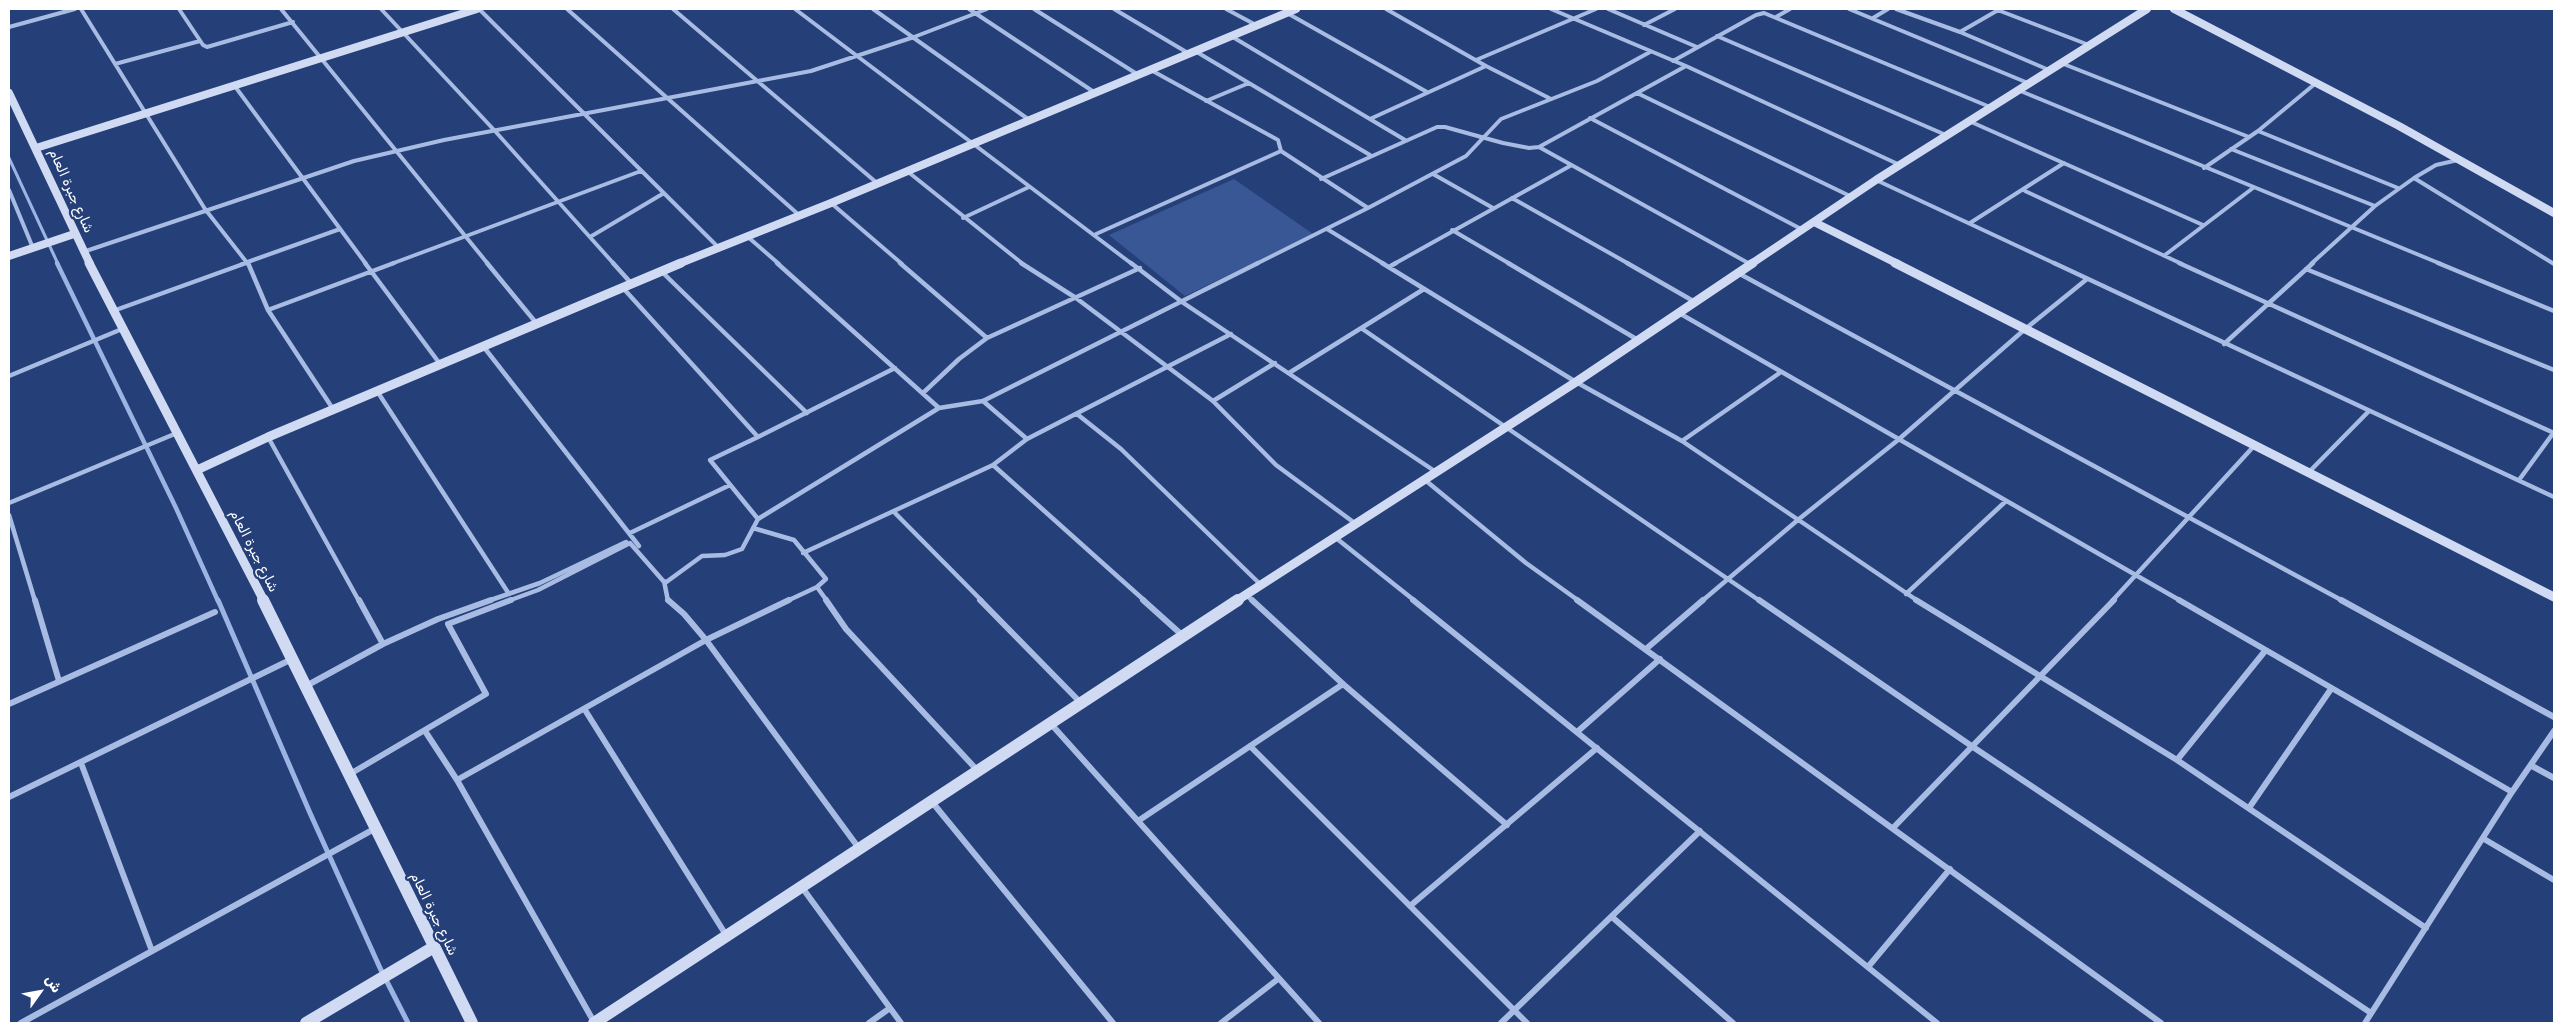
<!DOCTYPE html>
<html>
<head>
<meta charset="utf-8">
<style>
  body { margin:0 }
  #map { position:relative; width:2563px; height:1032px; overflow:hidden; background:#253f78; font-family:Rubik,"Noto Sans Arabic",sans-serif }
  canvas { display:block }
  .frame { position:absolute; inset:0; border:10px solid #fff; pointer-events:none }
  .north { position:absolute; left:15px; top:967px; width:50px; height:50px; -webkit-text-stroke:4px #253f78; paint-order:stroke; rotate:58deg; font-size:14px; font-weight:700; line-height:20px; text-align:center; color:#fff }
  .north::after { content:''; display:block; margin:auto; width:18px; height:22px; background:#fff; clip-path:polygon(50% 0,100% 100%,50% 72%,0 100%) }
</style>
</head>
<body>
<div id="map">
<canvas width="2563" height="1032"></canvas>
<div class="frame"></div>
<div class="north">ش</div>
</div>
<script>
const context = document.querySelector('canvas').getContext('2d');
context.lineJoin = 'round';
function fill(path, color) {
  context.fillStyle = color;
  context.fill(path, 'evenodd');
}
function shape(rows) {
  const path = new Path2D();
  for (const r of rows) {
    path.moveTo(r[0], r[1]);
    for (let i = 2; i < r.length; i += 2) path.lineTo(r[i], r[i + 1]);
  }
  return path;
}
function stroke(path, color, width, dash) {
  context.strokeStyle = color;
  context.lineWidth = width;
  context.lineCap = dash ? 'butt' : 'round';
  context.setLineDash(dash || []);
  context.stroke(path);
}
function label(font, color, halo, rows, align = 'center') {
  context.font = font + ' Rubik,"Noto Sans Arabic",sans-serif';
  context.lineWidth = 4.5;
  context.setLineDash([]);
  context.textBaseline = 'middle';
  context.strokeStyle = halo;
  context.fillStyle = color;
  for (const [text, x, y, turn = 0] of rows) {
    context.save();
    context.translate(x, y);
    context.rotate((+turn || 0) * Math.PI / 180);
    context.textAlign = isNaN(turn) ? turn : align;
    if (halo) context.strokeText(text, 0, 0);
    context.fillText(text, 0, 0);
    context.restore();
  }
}
fill(shape([
  [1234,179,1313,234,1185,296,1109,235]
]), '#395795');
stroke(shape([
  [9,158,58,264]
]), '#9cb4e3', 3);
stroke(shape([
  [57,263,176,508,218,601]
]), '#9cb4e3', 4.5);
stroke(shape([
  [218,600,310,813,380,968,408,1023]
]), '#9cb4e3', 5);
stroke(shape([
  [81,9,205,209,248,264],
  [179,9,203,45,207,47,293,22],
  [281,9,488,264],
  [381,9,495,131,614,264],
  [479,9,719,248],
  [567,9,799,215],
  [673,9,877,183],
  [795,9,1132,264],
  [873,9,1028,119],
  [969,9,1094,92],
  [1034,9,1137,74],
  [1114,9,1188,53],
  [1226,9,1256,25],
  [1386,9,1486,66,1551,99],
  [1551,9,1686,66,1900,165],
  [1608,9,1697,47],
  [1849,9,2028,83],
  [1896,9,1960,32,2049,70],
  [1995,9,2089,45],
  [1287,13,1427,92],
  [1776,17,1790,9],
  [1873,18,1888,9],
  [1644,25,1675,9],
  [9,27,75,9],
  [1960,32,2000,9],
  [1231,36,1405,140],
  [1717,36,1946,135],
  [1195,51,1370,155],
  [1476,60,1596,9],
  [1673,61,1756,15,1764,13,1990,107],
  [2061,63,2249,137],
  [115,64,200,41],
  [1149,69,1278,140,1281,151,1368,208,1256,264],
  [234,85,366,264],
  [2018,90,2441,264],
  [1637,93,1852,197],
  [1206,101,1249,83],
  [1590,118,1803,230],
  [1370,119,1486,66],
  [1969,121,2203,225],
  [2258,131,2398,188],
  [1539,147,1750,264],
  [2231,149,2375,206],
  [2204,168,2258,131,2316,83],
  [907,171,1023,264],
  [1433,174,1493,208],
  [2414,178,2554,264],
  [1321,179,1437,127,1445,127,1503,143,1529,148,1539,147,1686,66],
  [1876,180,2056,264],
  [9,190,33,248],
  [2025,191,2182,264],
  [1512,198,1629,264],
  [831,203,902,264],
  [1368,208,1466,156,1501,119,1597,81,1650,52],
  [963,218,1029,187],
  [1970,223,2064,163],
  [1327,229,1384,264],
  [1452,230,1510,264],
  [1096,234,1281,151],
  [590,237,664,193],
  [748,237,779,264],
  [83,252,354,161,444,140,811,71,914,37,987,9],
  [2165,255,2253,188],
  [242,264,340,229],
  [391,264,641,171],
  [1394,264,1570,166],
  [2311,264,2375,206,2414,178,2436,165,2458,160]
]), '#a7bbe3', 4);
stroke(shape([
  [248,263,268,310,333,409],
  [365,263,440,364],
  [487,263,537,324],
  [613,263,631,283],
  [777,263,939,408],
  [900,263,987,338],
  [1021,263,1076,298,1213,401,1276,465,1356,524],
  [1131,263,1182,302,1436,472],
  [1382,263,1576,382,1682,441,1918,601],
  [1508,263,1638,340],
  [1627,263,1695,302],
  [1748,263,1750,264],
  [2054,263,2554,497],
  [2179,263,2554,433],
  [2438,263,2554,311],
  [1389,267,1396,263],
  [2306,269,2554,370],
  [661,271,807,413],
  [1738,273,2343,601],
  [623,288,758,437,710,460,758,519],
  [268,310,394,263],
  [113,311,246,263],
  [1679,313,2181,601],
  [1361,328,1760,601],
  [2224,344,2313,263],
  [483,346,639,546],
  [1289,373,1424,289],
  [9,376,122,329],
  [377,391,509,594],
  [923,393,959,359,987,338,1140,268],
  [983,401,1027,439],
  [1213,401,1275,363],
  [1077,414,1121,449,1261,585],
  [268,437,359,601],
  [758,437,895,368],
  [1682,441,1781,372],
  [993,465,1145,601],
  [2308,473,2368,412],
  [1425,480,1526,563,1579,601],
  [2519,480,2554,432],
  [9,503,177,433],
  [894,512,982,601],
  [9,515,35,601],
  [753,528,794,540,826,579,817,587,827,601],
  [630,533,730,485],
  [1336,538,1415,601],
  [803,553,993,465,1027,439,1231,334],
  [664,581,668,601],
  [1906,594,2006,501],
  [1246,595,1253,601],
  [488,601,540,583,626,542],
  [508,601,538,590,630,543,665,583,702,556,725,555,742,549,758,519,939,408,983,401,1258,263],
  [787,601,817,587],
  [1702,601,1799,519,1898,440,2024,330,2087,279],
  [2112,601,2254,446]
]), '#a7bbe3', 4.5);
stroke(shape([
  [35,600,59,681],
  [359,600,383,644],
  [668,600,684,614,706,640,858,847],
  [826,600,846,629,977,770],
  [980,600,1080,702],
  [1143,600,1182,635],
  [1252,600,1343,684,1507,825],
  [1413,600,1937,1023],
  [1577,600,2161,1023],
  [1759,600,1973,747,2371,1013],
  [1916,600,2177,760,2426,928],
  [2179,600,2512,792],
  [2341,600,2554,717],
  [1646,649,1703,600],
  [306,686,383,644,438,619,491,600],
  [9,704,215,612],
  [585,710,726,935],
  [1051,724,1319,1023],
  [425,731,457,780,594,1022],
  [1577,732,1660,659],
  [1250,746,1527,1023],
  [2177,760,2265,651],
  [81,763,152,951],
  [2532,766,2554,778],
  [350,774,486,694,448,624,511,600],
  [457,780,706,640,789,600],
  [9,797,292,659],
  [932,802,1113,1023],
  [2249,808,2331,689],
  [1138,821,1343,684],
  [1893,828,2114,600],
  [2484,839,2554,880],
  [801,886,901,1023],
  [1410,906,1597,748],
  [1612,917,1733,1023],
  [1868,967,1950,869],
  [21,1023,376,828],
  [869,1023,890,1008],
  [1221,1023,1278,979],
  [1501,1023,1700,831],
  [2365,1023,2512,792,2554,731]
]), '#a7bbe3', 6);
stroke(shape([
  [2174,9,2399,126,2554,213],
  [9,93,90,264],
  [36,148,477,9],
  [1814,222,1898,264],
  [9,256,74,234],
  [678,264,831,203,1296,9],
  [1751,264,1876,180,2147,9]
]), '#d0dbf3', 8);
stroke(shape([
  [89,263,264,601],
  [1895,263,2554,597],
  [197,470,268,437,681,263],
  [1236,601,1576,382,1753,263]
]), '#d0dbf3', 9);
stroke(shape([
  [263,600,472,1023],
  [306,1023,434,947],
  [594,1023,1238,600]
]), '#d0dbf3', 12);
label('14px', '#fff', '#253f78', [
  ["شارع جبرة العام",71,191,66],
  ["شارع جبرة العام",254,551,63],
  ["شارع جبرة العام",434,914,64]
]);
</script>
</body>
</html>
